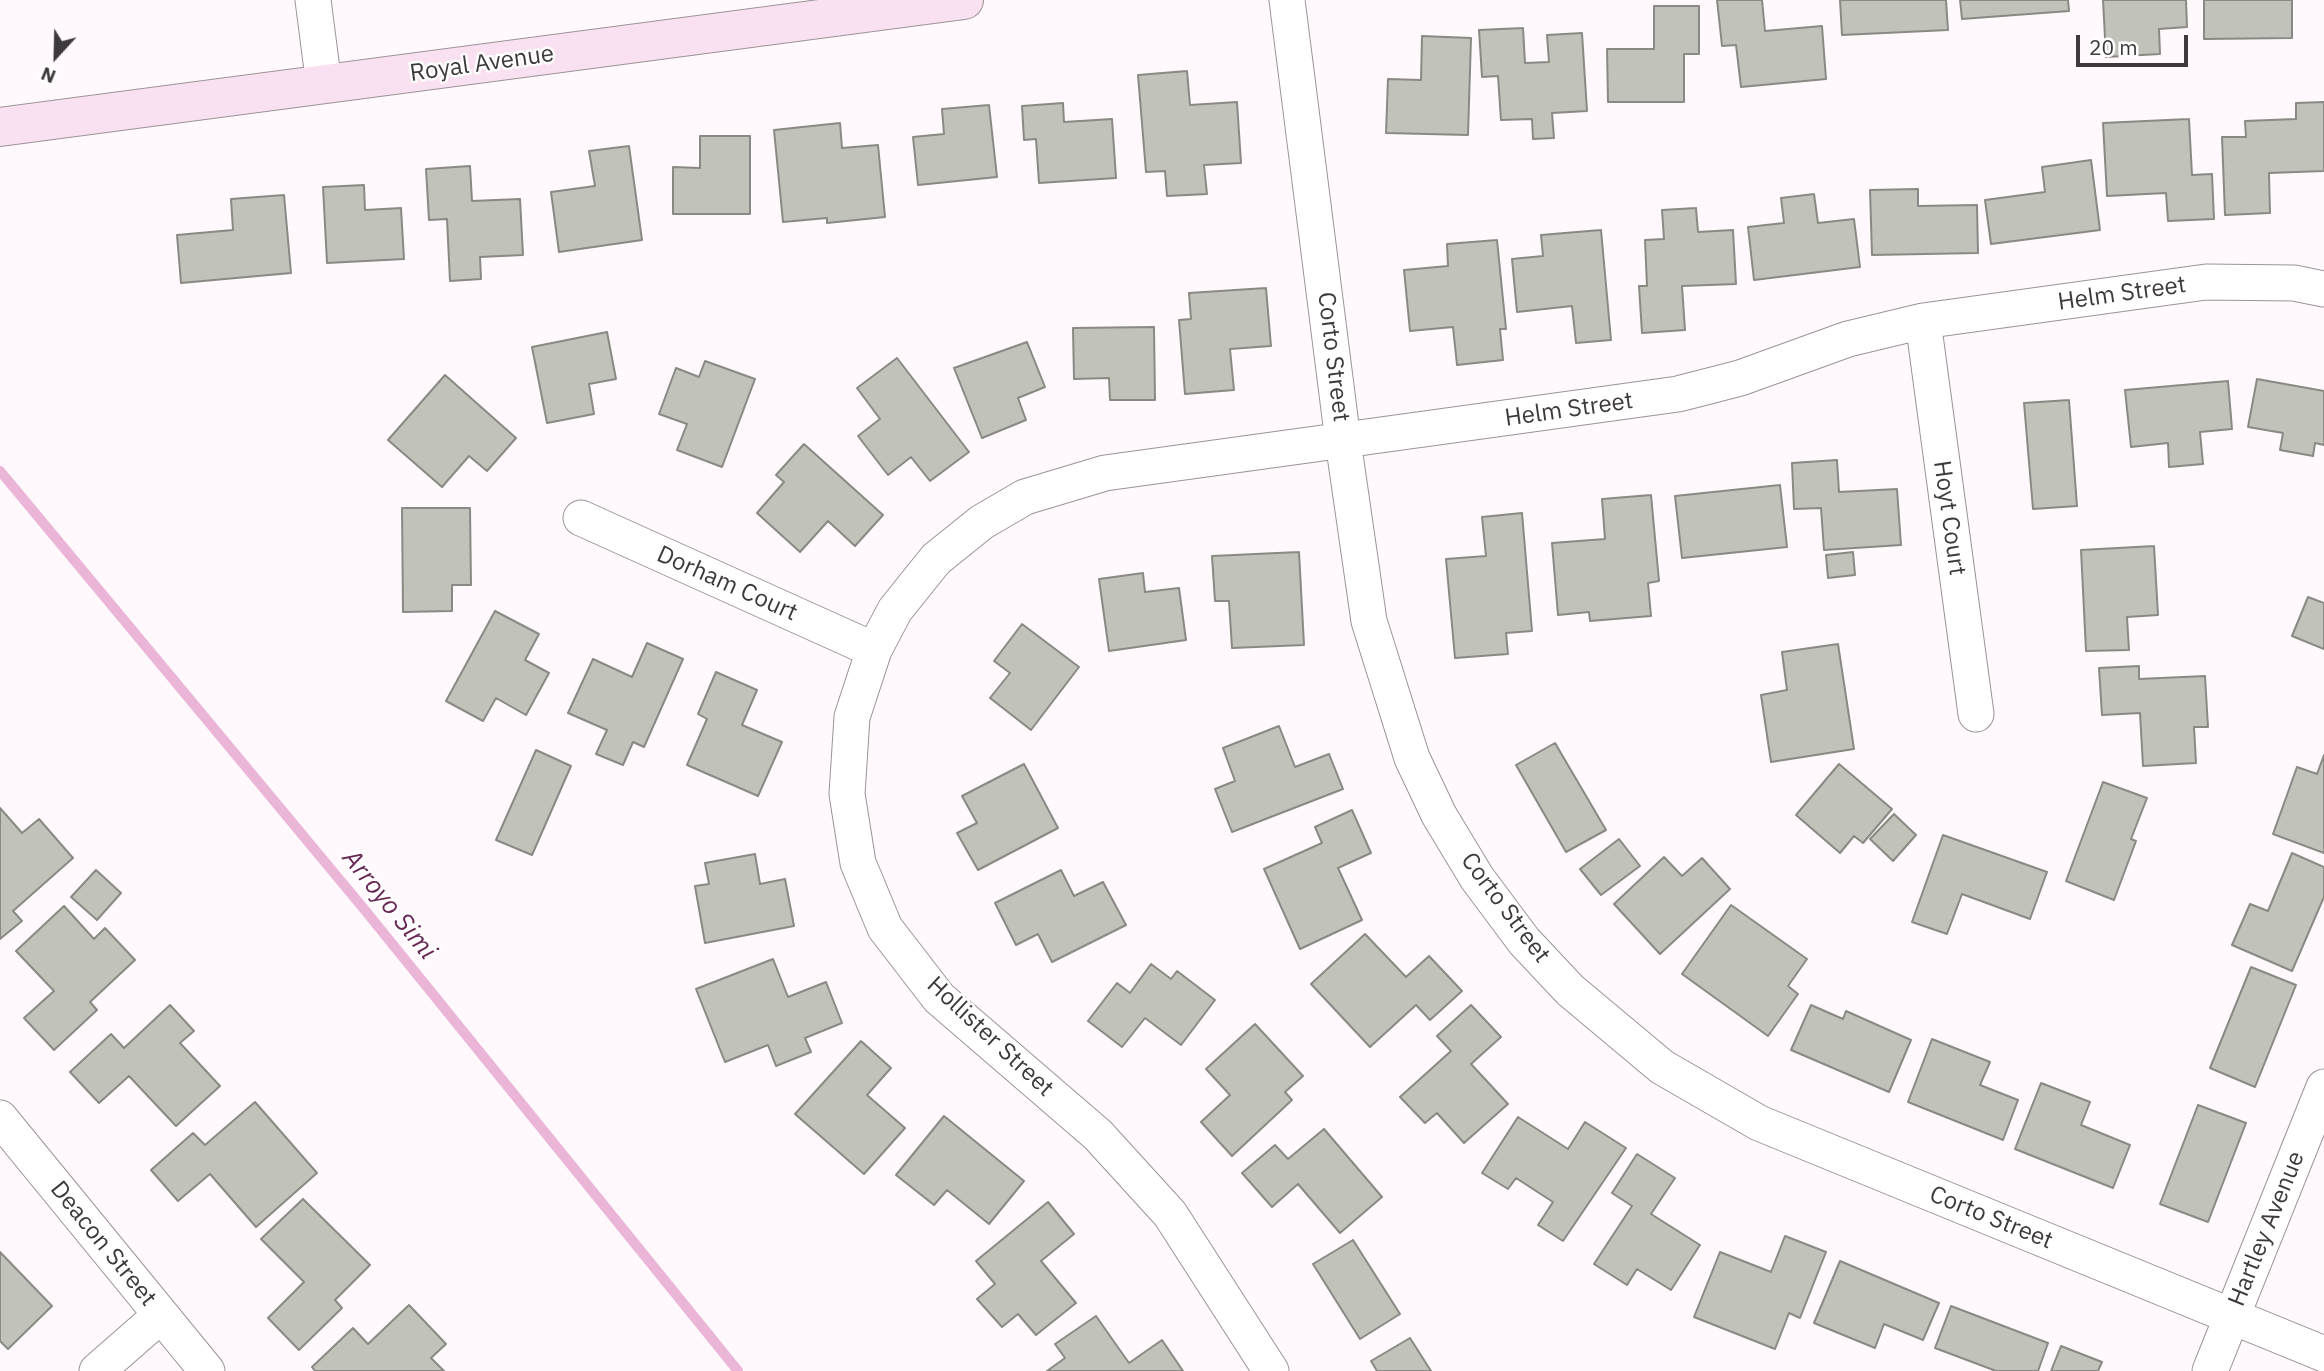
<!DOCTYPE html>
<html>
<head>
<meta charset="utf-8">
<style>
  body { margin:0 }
  #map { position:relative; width:2324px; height:1371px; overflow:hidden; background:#fff9fd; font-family:"IBM Plex Sans",sans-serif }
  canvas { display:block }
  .north { position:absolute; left:21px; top:21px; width:70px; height:70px; -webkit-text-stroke:5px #fff; paint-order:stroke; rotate:202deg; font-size:19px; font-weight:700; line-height:28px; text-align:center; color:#3d393c }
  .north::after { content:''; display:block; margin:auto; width:24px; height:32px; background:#3d393c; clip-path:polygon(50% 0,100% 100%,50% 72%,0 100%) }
  .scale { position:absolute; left:2076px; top:35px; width:112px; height:32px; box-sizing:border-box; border:4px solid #3d393c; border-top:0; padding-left:9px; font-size:21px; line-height:24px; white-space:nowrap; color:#3d393c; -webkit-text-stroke:5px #fff; paint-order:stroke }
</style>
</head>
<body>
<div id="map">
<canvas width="2324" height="1371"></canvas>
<div class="north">N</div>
<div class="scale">20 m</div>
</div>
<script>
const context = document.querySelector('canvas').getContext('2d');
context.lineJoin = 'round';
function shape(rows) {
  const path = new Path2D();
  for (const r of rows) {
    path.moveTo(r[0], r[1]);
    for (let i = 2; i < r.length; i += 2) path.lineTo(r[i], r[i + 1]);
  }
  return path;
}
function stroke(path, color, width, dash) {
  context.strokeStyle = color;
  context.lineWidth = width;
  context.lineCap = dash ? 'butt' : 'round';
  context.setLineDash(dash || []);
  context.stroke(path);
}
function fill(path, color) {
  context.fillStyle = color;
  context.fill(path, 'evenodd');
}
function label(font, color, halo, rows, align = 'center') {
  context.font = font + ' "IBM Plex Sans",sans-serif';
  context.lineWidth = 5;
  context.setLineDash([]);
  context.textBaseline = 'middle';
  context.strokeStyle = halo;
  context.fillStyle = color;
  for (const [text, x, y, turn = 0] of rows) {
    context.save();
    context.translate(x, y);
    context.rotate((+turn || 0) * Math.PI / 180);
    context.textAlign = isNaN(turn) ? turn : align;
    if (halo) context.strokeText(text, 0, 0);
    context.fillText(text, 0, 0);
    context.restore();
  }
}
stroke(shape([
  [0,471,364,909,738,1371]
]), '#ebb5d8', 10);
const building = shape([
  [1717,0,1762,0,1765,31,1822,26,1826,79,1741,87,1736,45,1722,46,1717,0],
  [1840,0,1946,0,1948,30,1842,35,1840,0],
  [1960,0,2068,0,2069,11,1962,19,1960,0],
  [2103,0,2186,0,2187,27,2159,29,2160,54,2106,57,2103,0],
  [2204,0,2292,0,2292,38,2204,39,2204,0],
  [1654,6,1699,6,1699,54,1684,54,1684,102,1608,102,1607,49,1654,49,1654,6],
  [1523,28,1525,63,1549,62,1547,35,1582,33,1587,111,1552,113,1554,138,1533,139,1532,119,1501,120,1498,76,1482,77,1479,30,1523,28],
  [1422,36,1471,38,1468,135,1386,133,1388,79,1421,80,1422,36],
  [1187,71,1190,105,1237,102,1241,163,1204,165,1207,194,1167,196,1165,171,1146,172,1138,75,1187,71],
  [2324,102,2324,171,2269,173,2270,213,2225,215,2222,137,2246,137,2245,121,2296,119,2296,103,2324,102],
  [1063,103,1064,122,1112,119,1116,178,1039,183,1036,139,1024,140,1022,106,1063,103],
  [989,105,997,177,918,185,913,137,944,134,942,109,989,105],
  [2189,119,2192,175,2212,174,2214,219,2168,221,2166,193,2107,196,2103,123,2189,119],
  [840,123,842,148,878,145,885,217,827,223,827,218,783,222,774,130,840,123],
  [700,136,750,136,750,214,673,214,673,167,700,168,700,136],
  [629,146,642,240,559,252,551,192,595,186,589,151,629,146],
  [2091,160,2100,230,1991,244,1985,200,2045,192,2042,167,2091,160],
  [470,166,472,201,520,199,523,255,480,257,481,279,450,281,447,219,429,220,426,169,470,166],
  [364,185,365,210,401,208,404,259,327,263,323,187,364,185],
  [1918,189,1918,206,1977,205,1978,253,1872,255,1870,190,1918,189],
  [1814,194,1818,223,1854,219,1860,267,1754,280,1748,227,1784,223,1781,198,1814,194],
  [284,195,291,273,181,283,177,235,233,230,231,199,284,195],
  [1696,208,1698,232,1733,230,1736,284,1682,286,1685,330,1642,333,1639,286,1647,286,1645,240,1664,239,1662,210,1696,208],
  [1601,230,1611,340,1576,343,1572,306,1517,312,1512,259,1543,256,1541,235,1601,230],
  [1497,240,1506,329,1500,329,1503,360,1457,365,1453,327,1410,331,1404,270,1448,266,1447,244,1497,240],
  [1266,288,1271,346,1230,349,1234,390,1185,394,1179,320,1191,319,1189,293,1266,288],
  [1154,327,1155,400,1110,400,1109,378,1074,379,1073,328,1154,327],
  [607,332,616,379,589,384,594,414,547,423,532,347,607,332],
  [1027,342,1045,387,1018,398,1026,420,982,438,954,368,1027,342],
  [897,358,969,452,930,481,911,457,888,475,858,436,880,419,857,388,897,358],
  [705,361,755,379,722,467,677,450,687,424,659,414,676,368,699,377,705,361],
  [445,375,516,438,487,471,469,456,442,487,388,440,445,375],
  [2257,379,2324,391,2324,445,2315,443,2313,456,2280,450,2283,433,2248,427,2257,379],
  [2228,381,2232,429,2200,432,2203,464,2169,467,2168,443,2131,447,2125,390,2228,381],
  [2069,400,2077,506,2033,509,2024,403,2069,400],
  [804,444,883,515,855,546,828,521,800,552,757,513,784,482,776,475,804,444],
  [1837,460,1839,492,1897,489,1901,545,1824,550,1821,508,1794,509,1792,463,1837,460],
  [1780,485,1787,547,1682,558,1675,496,1780,485],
  [1651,495,1659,581,1648,583,1651,616,1590,621,1589,612,1558,615,1552,543,1605,539,1602,499,1651,495],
  [402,508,470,508,471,585,452,585,452,611,403,612,402,508],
  [1522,513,1532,631,1506,633,1508,654,1455,658,1446,559,1486,556,1482,517,1522,513],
  [2154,546,2158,615,2127,617,2129,650,2086,651,2081,550,2154,546],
  [1299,552,1304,645,1232,648,1229,601,1215,601,1212,556,1299,552],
  [1853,552,1855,575,1828,578,1826,555,1853,552],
  [1143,573,1145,592,1179,588,1186,640,1109,651,1099,579,1143,573],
  [2308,597,2324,603,2324,649,2292,636,2308,597],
  [495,611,539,634,525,660,549,673,526,715,496,698,483,721,446,701,495,611],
  [1022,624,1079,667,1031,730,990,698,1010,673,994,661,1022,624],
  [647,643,683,659,644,747,633,742,623,765,596,754,607,730,568,713,593,659,632,677,647,643],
  [1838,644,1854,749,1771,762,1761,695,1787,690,1782,652,1838,644],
  [2139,666,2139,679,2205,676,2208,727,2194,727,2196,763,2143,766,2140,713,2102,715,2099,668,2139,666],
  [716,672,757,690,742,725,782,742,758,796,687,765,707,719,698,714,716,672],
  [1279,726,1295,767,1329,754,1343,789,1232,832,1215,789,1235,781,1223,748,1279,726],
  [1555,743,1606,830,1566,852,1516,765,1555,743],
  [536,750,571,766,532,855,496,840,536,750],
  [2324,755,2324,853,2273,834,2297,767,2317,774,2324,755],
  [1024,764,1058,828,978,870,957,833,977,823,962,796,1024,764],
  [1839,764,1892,809,1863,843,1854,836,1840,853,1796,815,1839,764],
  [2103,782,2147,798,2131,839,2136,841,2114,900,2066,881,2103,782],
  [0,808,22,833,39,819,73,858,13,911,22,921,0,939,0,808],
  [1352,810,1371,853,1338,868,1362,920,1300,949,1264,869,1322,843,1315,827,1352,810],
  [1894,814,1916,835,1893,861,1870,839,1894,814],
  [1943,835,2047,872,2030,919,1962,894,1947,934,1912,922,1943,835],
  [1619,839,1640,866,1601,895,1580,869,1619,839],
  [2292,853,2324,867,2324,897,2292,971,2232,945,2250,904,2268,911,2292,853],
  [755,854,760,884,785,879,794,926,705,943,695,886,709,884,705,863,755,854],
  [1664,857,1682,876,1702,858,1730,889,1660,954,1614,904,1664,857],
  [96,870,121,893,97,920,71,897,96,870],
  [1061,870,1074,896,1103,882,1126,925,1052,962,1038,934,1016,945,995,903,1061,870],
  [1731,905,1807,959,1788,986,1798,994,1768,1036,1682,974,1731,905],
  [64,906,94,939,105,928,135,960,90,1002,97,1010,54,1050,24,1018,54,991,16,951,64,906],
  [1365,934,1406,977,1429,956,1462,991,1430,1020,1416,1005,1370,1047,1311,984,1365,934],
  [773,959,788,997,826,982,842,1023,805,1038,811,1052,776,1066,768,1045,725,1062,696,989,773,959],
  [1151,964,1171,979,1177,971,1215,1000,1181,1045,1145,1018,1122,1047,1088,1021,1117,983,1130,993,1151,964],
  [2251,967,2296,985,2255,1087,2210,1068,2251,967],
  [170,1005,194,1031,180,1043,220,1086,176,1126,129,1076,99,1103,70,1072,111,1034,124,1048,170,1005],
  [1471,1005,1501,1037,1471,1064,1508,1104,1464,1143,1437,1113,1425,1123,1400,1097,1451,1051,1437,1036,1471,1005],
  [1811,1005,1843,1019,1846,1011,1911,1040,1889,1092,1791,1050,1811,1005],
  [1255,1024,1303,1076,1285,1092,1292,1100,1232,1156,1201,1122,1230,1095,1206,1069,1255,1024],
  [1932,1039,1990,1062,1980,1085,2018,1100,2003,1140,1908,1102,1932,1039],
  [861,1041,891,1068,867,1095,905,1128,864,1174,795,1114,861,1041],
  [2041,1083,2090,1102,2081,1125,2130,1145,2113,1188,2015,1149,2041,1083],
  [255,1102,317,1173,256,1227,210,1174,178,1201,151,1170,193,1133,205,1145,255,1102],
  [2198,1105,2246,1123,2208,1222,2160,1204,2198,1105],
  [944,1116,1024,1181,989,1224,947,1190,934,1205,896,1175,944,1116],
  [1518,1117,1568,1149,1585,1122,1626,1148,1563,1241,1538,1225,1553,1202,1516,1178,1508,1189,1482,1173,1518,1117],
  [1324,1129,1382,1197,1340,1233,1298,1184,1272,1207,1242,1173,1275,1145,1288,1159,1324,1129],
  [1637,1154,1675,1178,1651,1214,1700,1245,1671,1290,1637,1269,1627,1285,1594,1264,1632,1206,1612,1193,1637,1154],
  [303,1199,370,1265,335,1300,342,1308,299,1350,268,1318,304,1282,261,1239,303,1199],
  [1048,1202,1074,1234,1041,1261,1076,1303,1036,1335,1018,1314,1002,1327,977,1299,995,1284,976,1261,1048,1202],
  [1785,1236,1826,1252,1800,1318,1789,1313,1775,1349,1694,1317,1720,1252,1771,1272,1785,1236],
  [1353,1240,1400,1314,1360,1339,1313,1264,1353,1240],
  [0,1252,52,1306,8,1349,0,1341,0,1252],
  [1840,1261,1939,1303,1923,1340,1884,1324,1875,1348,1814,1323,1840,1261],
  [409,1305,446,1344,431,1358,444,1371,315,1371,312,1367,353,1328,368,1344,409,1305],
  [1951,1306,2048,1343,2038,1371,1996,1371,1935,1348,1951,1306],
  [1096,1316,1129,1363,1162,1340,1183,1371,1047,1371,1065,1358,1055,1344,1096,1316],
  [1410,1338,1431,1371,1377,1371,1371,1361,1410,1338],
  [2061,1346,2102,1362,2098,1371,2051,1371,2061,1346]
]);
fill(building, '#c1c3ba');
stroke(building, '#898a83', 2);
const minor = shape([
  [313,0,324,85],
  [1287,0,1343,441,1369,621,1412,758,1439,815,1477,878,1524,941,1570,990,1662,1067,1759,1123,2324,1354],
  [1923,321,1976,714],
  [581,518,874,650],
  [0,1118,207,1371],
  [97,1371,161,1315],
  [1271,1371,1170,1214,1098,1135,939,998,885,928,858,863,847,794,852,717,874,650,895,610,936,559,982,522,1025,497,1105,473,1678,394,1740,378,1848,339,1923,321,2206,282,2294,283,2324,289],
  [2210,1371,2324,1087]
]);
const secondary = shape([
  [0,127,964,0]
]);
stroke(minor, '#9b9398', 37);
stroke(secondary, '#9b9398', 40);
stroke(minor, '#fff', 35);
stroke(secondary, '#f9e1f1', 38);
label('24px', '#3d393c', '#fff', [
  ["Royal Avenue",482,64,-8],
  ["Helm Street",2122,294,-8],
  ["Corto Street",1333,357,83],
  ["Helm Street",1569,410,-8],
  ["Hoyt Court",1949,518,82],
  ["Dorham Court",727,584,24],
  ["Corto Street",1505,908,53],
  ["Hollister Street",990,1037,43],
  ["Corto Street",1991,1218,22],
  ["Hartley Avenue",2267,1229,-68],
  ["Deacon Street",103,1244,51]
]);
label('italic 26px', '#672855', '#fff', [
  ["Arroyo Simi",389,905,51]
]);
</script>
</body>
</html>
